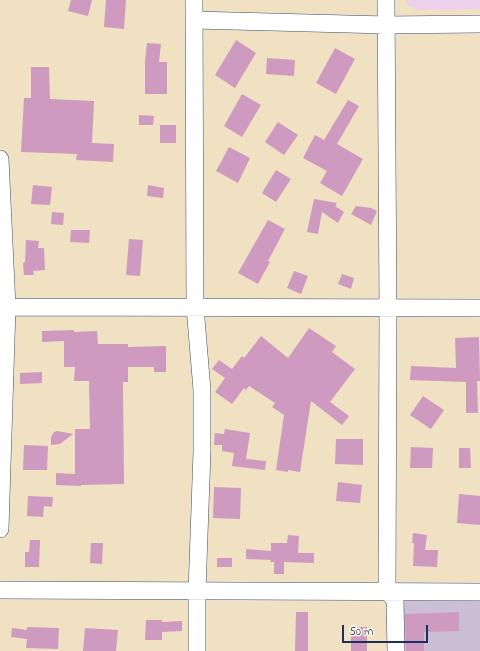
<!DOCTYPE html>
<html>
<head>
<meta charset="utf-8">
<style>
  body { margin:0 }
  #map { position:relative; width:480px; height:651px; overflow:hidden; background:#f0e1c2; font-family:"Indie Flower",sans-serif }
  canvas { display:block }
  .scale { position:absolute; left:342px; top:625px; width:86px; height:18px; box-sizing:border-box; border:2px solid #1b2f5e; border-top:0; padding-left:5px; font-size:12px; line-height:14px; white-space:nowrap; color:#1b2f5e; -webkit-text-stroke:3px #fcf5e5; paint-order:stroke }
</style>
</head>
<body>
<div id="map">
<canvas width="480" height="651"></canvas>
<div class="scale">50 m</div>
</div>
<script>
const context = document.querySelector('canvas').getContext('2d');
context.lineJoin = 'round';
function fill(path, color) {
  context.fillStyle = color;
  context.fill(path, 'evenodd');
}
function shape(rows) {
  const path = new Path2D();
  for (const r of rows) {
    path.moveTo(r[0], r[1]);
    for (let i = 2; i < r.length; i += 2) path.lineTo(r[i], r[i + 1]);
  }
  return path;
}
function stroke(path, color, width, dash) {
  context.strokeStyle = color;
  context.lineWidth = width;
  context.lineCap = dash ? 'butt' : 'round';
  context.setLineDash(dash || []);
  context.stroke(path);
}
fill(shape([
  [406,0,480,0,480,9,420,10,407,5]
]), '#ebd1eb');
fill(shape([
  [480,600,480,651,399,651,399,601]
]), '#cbbfd5');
fill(shape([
  [71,0,92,0,88,16,68,11],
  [106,0,126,0,124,29,104,27],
  [236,40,256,53,235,88,215,75],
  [147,43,161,44,159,62,167,62,167,94,145,94,145,62],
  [335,48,355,59,336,94,316,83],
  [267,58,295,60,294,76,266,74],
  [31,67,49,67,50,99,94,101,92,143,114,144,113,162,76,160,77,154,21,152,24,98,31,98],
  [242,94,261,105,242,137,224,126],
  [348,100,359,106,337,144,363,159,342,196,320,183,327,171,303,158,315,135,324,140],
  [139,115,154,116,153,125,139,125],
  [278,122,298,135,284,155,265,142],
  [160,125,176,125,176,143,160,143],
  [229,147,250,158,238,183,216,171],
  [276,170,291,179,276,202,262,193],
  [33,185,52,187,50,205,31,204],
  [148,185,164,188,163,198,147,196],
  [314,199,337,203,335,206,344,212,338,223,322,212,318,234,307,232],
  [356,206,371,208,377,211,371,225,351,214],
  [52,212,64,213,63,225,51,224],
  [268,220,285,229,268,261,270,262,258,284,238,273],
  [71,230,90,230,89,243,70,242],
  [129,239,143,240,140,276,126,275],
  [26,240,39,241,38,248,44,248,45,270,33,271,34,275,24,275,23,263,25,262],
  [294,271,308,276,301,294,287,288],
  [342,274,354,278,351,289,338,284],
  [309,328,336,346,332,352,355,369,330,402,349,416,342,425,311,401,300,472,288,470,288,472,276,470,284,415,272,407,275,403,249,386,246,390,244,388,232,404,215,392,225,378,212,369,219,360,232,369,242,356,244,358,261,336,288,358],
  [74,330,74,332,97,331,98,344,128,344,128,347,166,346,166,372,154,372,154,367,128,367,128,382,123,382,124,484,81,485,81,486,56,485,56,473,75,474,75,429,90,429,89,381,74,381,75,367,64,367,64,341,42,342,42,331],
  [479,337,480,381,477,381,478,413,466,413,466,382,410,380,411,366,456,368,455,338],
  [42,372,42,383,20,384,20,373],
  [423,396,444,410,431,429,410,415],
  [225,429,250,433,246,459,266,461,265,470,232,466,234,453,222,451,222,445,214,445,215,433,224,434],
  [57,431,73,434,60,444,51,445,51,437,54,432],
  [336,439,363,439,363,465,335,464],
  [24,445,48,446,47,470,23,470],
  [411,447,433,448,432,468,410,468],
  [459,448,470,448,471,468,459,468],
  [338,482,362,485,360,503,336,501],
  [214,487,241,488,240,519,213,518],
  [459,494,480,496,480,525,457,523],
  [28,496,53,497,52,507,44,506,43,517,27,516],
  [413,533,427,535,425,550,438,550,437,567,413,566,414,543,412,543],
  [288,535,299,536,298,553,314,553,314,563,284,562,284,574,274,574,274,562,270,562,271,560,246,559,246,549,271,551,271,543,287,543],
  [30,540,40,540,39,567,25,567,25,552,29,552],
  [91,543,103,543,102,564,90,563],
  [217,558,232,558,232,567,217,567],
  [296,612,308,612,308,651,295,651],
  [459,612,459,631,424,632,424,651,406,651,405,614],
  [146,620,162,620,162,622,182,621,182,631,162,632,162,640,145,640],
  [27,627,59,628,58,649,26,648,27,639,11,637,12,628,27,630],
  [351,627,367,627,367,651,351,651],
  [85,628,118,630,116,651,83,651]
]), '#ce9abf');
const minor = shape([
  [194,0,195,307,202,390,202,452,197,591,197,651],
  [386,0,388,308,387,591,395,600,396,651],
  [194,20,386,25,480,24],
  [0,159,7,307,0,529],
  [0,307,480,308],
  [0,590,480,592]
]);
stroke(minor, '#3b4a6d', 18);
stroke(minor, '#fff', 17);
</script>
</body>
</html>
